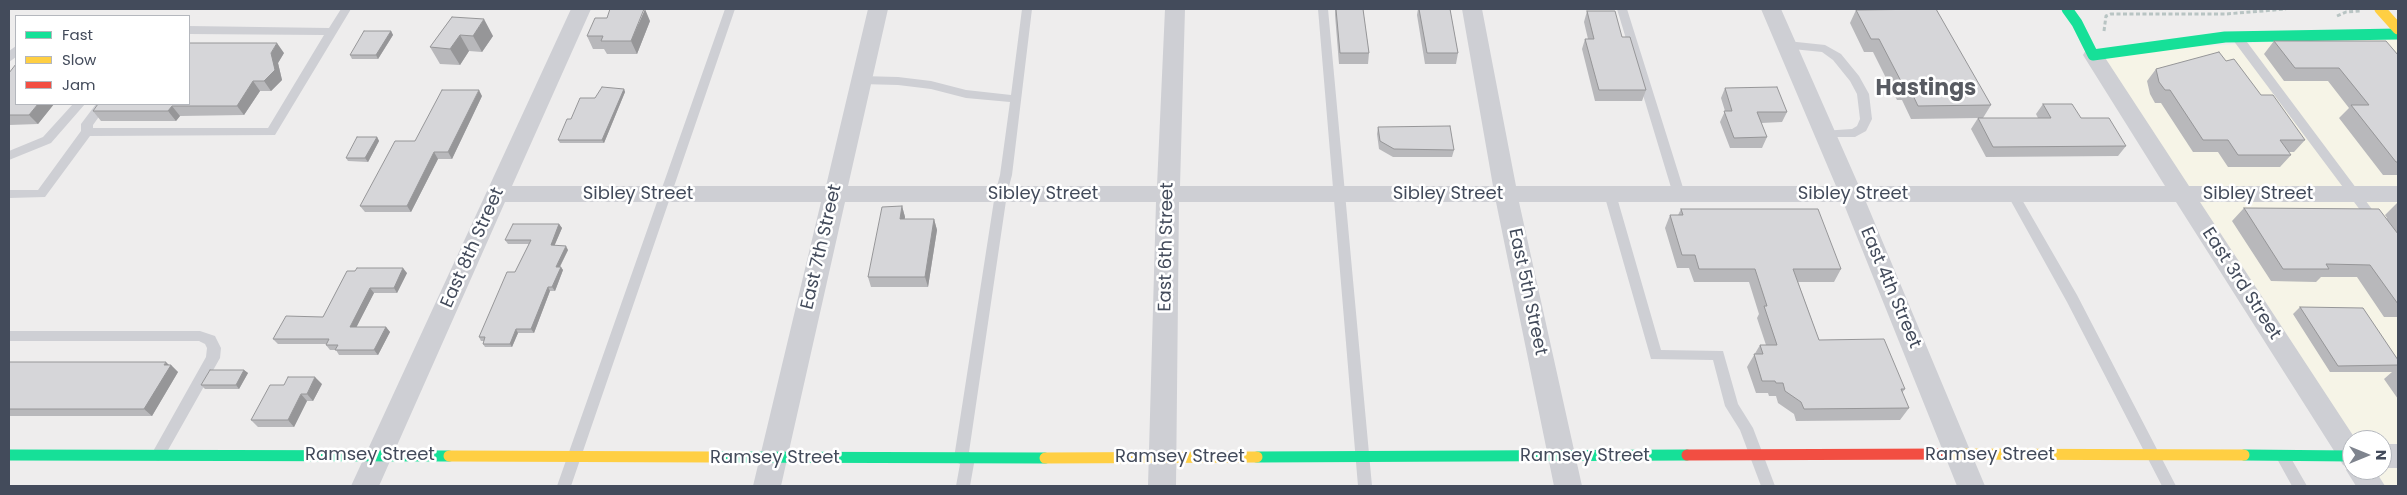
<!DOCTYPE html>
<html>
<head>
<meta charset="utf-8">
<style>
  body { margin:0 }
  #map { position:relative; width:2407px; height:495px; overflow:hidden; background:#eeeded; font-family:Poppins,sans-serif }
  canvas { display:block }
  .frame { position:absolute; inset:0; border:10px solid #434b5b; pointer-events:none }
  .legend { position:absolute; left:15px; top:15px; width:175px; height:90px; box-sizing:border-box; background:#fff; border:1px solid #b4b7bd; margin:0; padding:6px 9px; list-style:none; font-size:15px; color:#434b5b }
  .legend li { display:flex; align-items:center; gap:10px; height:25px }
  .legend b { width:25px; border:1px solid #b4b7bd }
  .north { position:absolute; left:2342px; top:430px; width:50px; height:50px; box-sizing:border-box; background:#fff; border:1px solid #b4b7bd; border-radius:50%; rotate:90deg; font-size:14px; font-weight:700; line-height:20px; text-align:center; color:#434b5b }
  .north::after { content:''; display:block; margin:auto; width:18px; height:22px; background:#7f848e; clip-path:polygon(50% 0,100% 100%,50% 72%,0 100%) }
</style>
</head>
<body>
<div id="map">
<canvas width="2407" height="495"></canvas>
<div class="frame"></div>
<ul class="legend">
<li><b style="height:6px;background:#16e098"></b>Fast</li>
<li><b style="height:6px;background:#ffcf43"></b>Slow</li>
<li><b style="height:6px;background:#f24e42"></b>Jam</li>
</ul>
<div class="north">N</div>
</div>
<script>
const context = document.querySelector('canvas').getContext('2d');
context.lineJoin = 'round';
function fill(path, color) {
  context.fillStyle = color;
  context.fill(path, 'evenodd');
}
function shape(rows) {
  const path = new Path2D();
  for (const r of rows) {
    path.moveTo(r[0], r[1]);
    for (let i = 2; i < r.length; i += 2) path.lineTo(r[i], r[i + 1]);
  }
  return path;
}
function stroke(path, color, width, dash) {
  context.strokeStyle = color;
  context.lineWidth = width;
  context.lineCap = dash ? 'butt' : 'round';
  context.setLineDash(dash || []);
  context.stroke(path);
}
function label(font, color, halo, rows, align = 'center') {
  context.font = font + ' Poppins,sans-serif';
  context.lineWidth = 5;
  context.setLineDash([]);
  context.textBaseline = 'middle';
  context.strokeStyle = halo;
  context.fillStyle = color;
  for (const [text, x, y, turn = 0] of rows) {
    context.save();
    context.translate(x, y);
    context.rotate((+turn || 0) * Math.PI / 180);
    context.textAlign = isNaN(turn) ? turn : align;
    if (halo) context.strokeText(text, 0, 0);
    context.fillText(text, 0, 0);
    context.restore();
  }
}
fill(shape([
  [2398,34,2398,486,2371,486,2360,470,2382,470,2382,440,2352,440,2093,55,2142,50]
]), '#f6f4e7');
stroke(shape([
  [2337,16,2346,12,2360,11],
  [2104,31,2106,16,2111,14,2226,14,2286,9]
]), '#b8c4c3', 3, [4, 2.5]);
fill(shape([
  [341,9,351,9,275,135,90,136,45,197,9,198,9,190,38,190,81,131,81,124,96,104,108,104,93,125,93,128,268,128,324,35,189,34,189,26,329,28,341,9],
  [725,9,735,9,571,486,557,486,725,9],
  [1022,9,1032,9,1012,175,1007,194,969,452,973,454,975,458,970,486,956,486,960,464,956,462,954,458,995,194,1000,175,1010,102,966,98,931,89,898,85,861,84,855,80,861,76,898,77,931,81,966,90,1011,95,1022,9],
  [1318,9,1328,9,1372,486,1358,486,1318,9],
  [1617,9,1627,9,1685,194,1683,197,1679,198,1673,194,1617,9],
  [2237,33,2241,34,2380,220,2382,223,2380,226,2372,226,2233,40,2232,37,2233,34,2237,33],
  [1787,41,1825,45,1841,54,1859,76,1869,94,1872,119,1866,131,1855,137,1822,137,1820,134,1822,131,1852,129,1857,126,1860,119,1857,94,1850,81,1833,60,1822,52,1783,48,1782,45,1783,42,1787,41],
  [16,46,16,57,9,62,9,51,16,46],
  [73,104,85,104,51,143,9,160,9,151,43,137,73,104],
  [1610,190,1616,194,1661,350,1723,351,1738,404,1753,428,1775,486,1761,486,1740,430,1725,406,1713,360,1651,359,1604,194,1610,190],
  [2013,190,2017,191,2077,295,2176,486,2162,486,2067,302,2007,194,2013,190],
  [9,331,200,331,215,336,221,348,220,358,163,459,158,461,153,459,151,455,206,357,207,348,205,344,199,341,9,341,9,331],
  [2283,451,2288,453,2307,486,2292,486,2276,457,2278,453,2283,451]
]), '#cecfd4');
fill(shape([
  [571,9,591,9,512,186,826,186,868,9,888,9,848,186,1157,186,1165,9,1185,9,1180,186,1493,186,1462,9,1482,9,1516,186,1836,186,1761,9,1781,9,1859,186,2165,186,2083,55,2086,50,2093,48,2100,50,2189,186,2398,186,2398,202,2200,202,2356,440,2352,440,2352,470,2375,470,2385,486,2356,486,2346,470,2348,467,2343,465,2176,202,1866,202,1985,486,1957,486,1843,202,1519,202,1582,486,1554,486,1496,202,1179,202,1176,486,1148,486,1156,202,845,202,781,486,753,486,821,202,505,202,379,486,351,486,571,9],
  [2382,444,2398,444,2398,468,2382,468,2382,444]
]), '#cecfd4');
stroke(shape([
  [2067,9,2077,23,2093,55,2225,37,2398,34],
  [9,455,449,456],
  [2244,455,2352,456],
  [713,457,1045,458],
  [1257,457,1687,455]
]), '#16e098', 11);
stroke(shape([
  [2380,9,2398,29],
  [1943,454,2244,455],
  [449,456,713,457],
  [1045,458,1257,457]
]), '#ffcf43', 11);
stroke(shape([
  [1687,455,1943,454]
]), '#f24e42', 11);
fill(shape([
  [1335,9,1363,9,1369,53,1368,64,1339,64,1335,15],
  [1418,9,1450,9,1458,53,1456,64,1425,64,1417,15],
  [1856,10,1991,105,1983,118,2038,118,2036,114,2043,104,2081,118,2126,146,2118,156,1986,157,1971,129,1978,118,1911,119,1902,100,1897,100,1873,52,1864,52,1850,23],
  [1587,11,1622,37,1646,90,1642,101,1595,101,1582,49,1585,39,1588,39,1584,22],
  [452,17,493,36,482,52,469,51,460,65,440,64,430,47],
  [650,21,637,54,607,54,604,49,593,49,587,36],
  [391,31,393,35,378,59,352,59,350,55],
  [2274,41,2398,55,2398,175,2383,175,2339,118,2349,108,2328,81,2284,81,2264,54],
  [284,53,278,63,282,80,271,91,260,91,244,115,180,116,176,121,101,121,93,111],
  [2226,61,2305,140,2294,152,2289,152,2291,155,2280,167,2228,167,2218,152,2193,152,2161,103,2155,103,2150,94,2147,81,2156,69],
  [9,73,54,104,38,124,9,125],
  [1725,88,1787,112,1782,122,1761,123,1767,137,1762,148,1730,148,1720,122,1725,111,1721,98],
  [624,89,625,92,604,143,560,143,558,140,571,119,595,98],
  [482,96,452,159,438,159,411,212,365,212,360,206,415,141],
  [1378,127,1454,150,1452,157,1393,157,1379,149,1377,134],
  [377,137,379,141,368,162,348,161,346,158],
  [2398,202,2398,317,2384,317,2357,277,2321,277,2316,282,2271,281,2232,221,2244,208,2386,219,2387,218,2385,215],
  [902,206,905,217,904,219,934,219,937,230,928,287,871,287,868,277],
  [1681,209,1841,269,1834,282,1798,282,1819,340,1905,389,1902,393,1909,408,1900,420,1796,421,1794,414,1778,403,1776,396,1769,396,1768,393,1756,393,1747,367,1760,345,1766,345,1757,318,1759,314,1749,282,1694,282,1689,268,1677,268,1665,228,1670,215,1678,215],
  [559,224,562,228,554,246,568,250,560,267,563,270,555,291,550,291,534,333,518,333,512,347,485,347,483,344,484,341,481,341,479,337,515,272,529,244,508,244,505,240],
  [347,271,407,273,397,293,374,293,356,327,386,327,390,332,378,355,339,355,336,350,330,350,326,345,327,344,278,344,273,339,323,317],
  [2300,307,2398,360,2398,368,2397,369,2398,369,2398,399,2384,379,2392,372,2330,372,2293,314],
  [9,362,171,365,178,372,152,416,9,416],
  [244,370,248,373,239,389,205,389,201,385],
  [322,384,313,401,307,401,294,427,258,427,251,420]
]), '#b8b8bb');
fill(shape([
  [645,9,650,21,637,54,631,41],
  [484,19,493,36,482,52,473,36],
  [391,31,393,35,378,59,376,55],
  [460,35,469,51,460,65,450,49],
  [277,43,284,53,278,63,282,80,271,91,264,81,271,53],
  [253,81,260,91,244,115,237,106],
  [624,89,625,92,604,143,602,140],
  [479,90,482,96,452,159,448,152],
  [38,104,54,104,38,124,29,115],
  [172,106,180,116,176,121,168,111],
  [377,137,379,141,368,162,365,158],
  [434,152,438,159,411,212,407,206],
  [902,206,905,217,903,230,900,219],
  [934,219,937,230,928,287,925,277],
  [559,224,562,228,553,249,551,245],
  [566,246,568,250,558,270,556,267],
  [561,267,563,270,555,291,552,287],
  [403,268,407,273,397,293,394,288],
  [548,287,550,291,534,333,531,329],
  [370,288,374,293,354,332,350,327],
  [386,327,390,332,378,355,374,350],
  [516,329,518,333,512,347,510,344],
  [166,362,170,366,171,365,178,372,152,416,144,409],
  [244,370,248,373,239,389,236,385],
  [315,377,322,384,313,401,307,394],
  [301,394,307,401,294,427,288,420]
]), '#969698');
const building = shape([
  [610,9,644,9,631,41,601,41,603,36,587,36,595,18,607,18,610,9],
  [1336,9,1363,9,1369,53,1340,53,1336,9],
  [1419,9,1450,9,1458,53,1427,53,1419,9],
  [1936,9,1991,105,1918,106,1909,87,1904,87,1879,39,1871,39,1856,10,1936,9],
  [1587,11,1615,11,1622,37,1630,37,1646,90,1599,90,1585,39,1594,39,1587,11],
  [452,17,484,19,473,36,460,35,450,49,430,47,452,17],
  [364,31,391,31,376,55,350,55,364,31],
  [2274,41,2386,41,2398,55,2398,162,2396,162,2351,105,2369,105,2339,68,2295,68,2274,41],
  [189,43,277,43,271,53,275,70,264,81,253,81,237,106,172,106,168,111,93,111,98,104,189,104,189,43],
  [2219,52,2226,61,2234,59,2261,95,2273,95,2305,140,2280,140,2291,155,2238,155,2228,140,2203,140,2170,90,2165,90,2159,82,2156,69,2219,52],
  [16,64,16,104,38,104,29,115,9,115,9,73,16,64],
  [602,87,624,89,602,140,558,140,567,119,571,119,580,98,595,98,602,87],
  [1777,87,1787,112,1757,112,1767,137,1734,138,1724,111,1732,111,1725,88,1777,87],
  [442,90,479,90,448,152,434,152,407,206,360,206,395,141,415,141,442,90],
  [2043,104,2072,104,2081,118,2109,118,2126,146,1993,147,1978,118,2051,118,2043,104],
  [1450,126,1454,150,1394,149,1380,141,1378,127,1450,126],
  [357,137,377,137,365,158,346,158,357,137],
  [902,206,900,219,934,219,925,277,868,277,882,207,902,206],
  [2244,208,2379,209,2398,234,2398,304,2370,265,2326,264,2329,269,2283,269,2244,208],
  [1681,209,1818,209,1841,269,1793,269,1819,340,1884,339,1905,389,1901,389,1909,408,1804,409,1801,402,1785,391,1783,383,1776,383,1775,381,1762,381,1754,354,1763,354,1760,345,1777,345,1764,306,1767,306,1755,269,1699,269,1695,255,1682,255,1670,215,1683,215,1681,209],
  [513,224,559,224,551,245,566,246,556,267,561,267,552,287,548,287,531,329,516,329,510,344,483,344,485,337,479,337,507,272,515,272,531,240,505,240,513,224],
  [357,268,403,268,394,288,370,288,350,327,386,327,374,350,335,350,338,345,326,345,329,339,273,339,286,316,323,317,347,271,355,271,357,268],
  [2300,307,2363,308,2398,360,2398,365,2338,366,2300,307],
  [9,362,166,362,164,365,171,365,144,409,9,409,9,362],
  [210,370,244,370,236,385,201,385,210,370],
  [288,377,315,377,307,394,301,394,288,420,251,420,270,385,284,385,288,377]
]);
fill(building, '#d6d6d9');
stroke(building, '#969698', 1);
label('18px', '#434b5b', '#fff', [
  ["Sibley Street",638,194],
  ["Sibley Street",1043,194],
  ["Sibley Street",1448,194],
  ["Sibley Street",1853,194],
  ["Sibley Street",2258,194],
  ["East 7th Street",822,247,-77],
  ["East 6th Street",1167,247,-89],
  ["East 8th Street",473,248,-66],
  ["East 3rd Street",2241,284,57],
  ["East 4th Street",1890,288,67],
  ["East 5th Street",1527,292,78],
  ["Ramsey Street",370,455],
  ["Ramsey Street",1990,455],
  ["Ramsey Street",1585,456],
  ["Ramsey Street",1180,457],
  ["Ramsey Street",775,458]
]);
label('bold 22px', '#585b62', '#fff', [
  ["Hastings",1926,89]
]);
</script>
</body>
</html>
